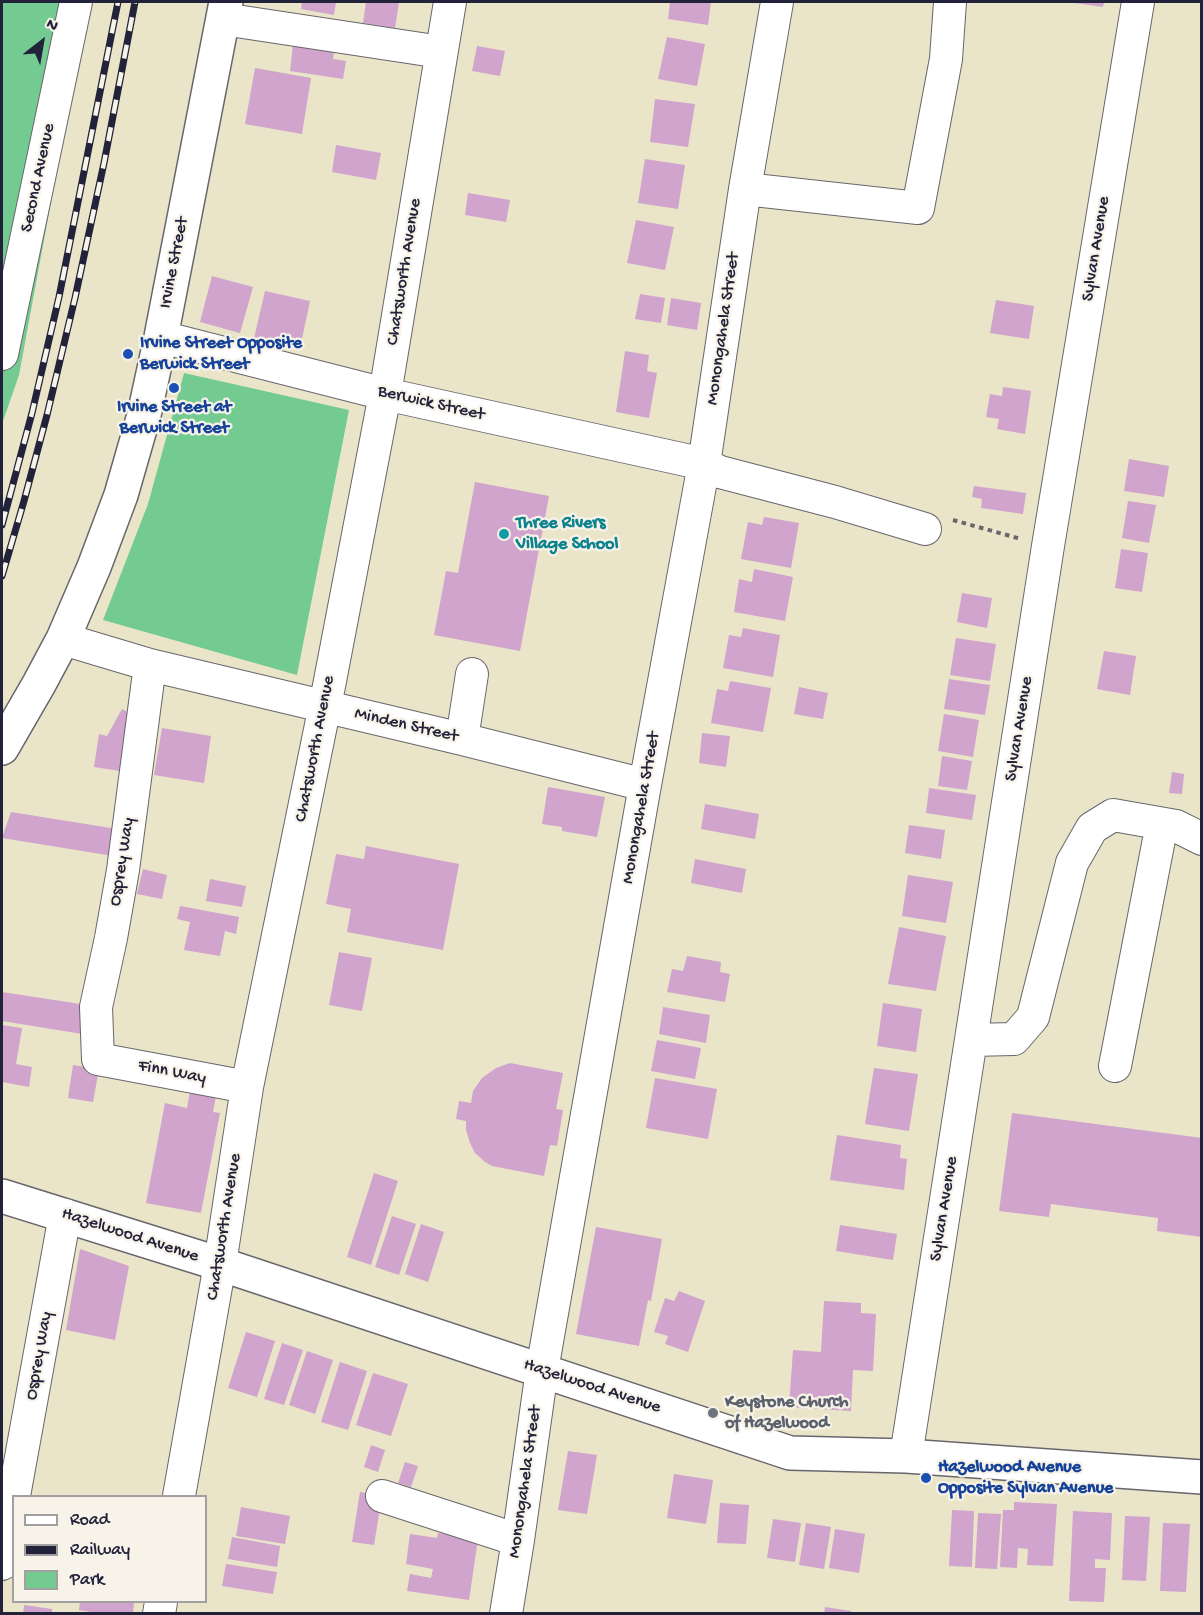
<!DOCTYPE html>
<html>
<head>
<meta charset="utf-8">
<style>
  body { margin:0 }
  #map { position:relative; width:1203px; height:1615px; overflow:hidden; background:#eae5c8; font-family:"Gochi Hand",sans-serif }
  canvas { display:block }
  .frame { position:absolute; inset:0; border:3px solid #22223b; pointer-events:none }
  .legend { position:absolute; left:12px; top:1495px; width:195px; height:108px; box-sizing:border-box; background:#f7f3e8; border:2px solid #a29fa3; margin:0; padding:8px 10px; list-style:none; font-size:18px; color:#22223b }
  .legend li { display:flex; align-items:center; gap:12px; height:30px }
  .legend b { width:30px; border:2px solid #a29fa3 }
  .north { position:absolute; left:12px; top:12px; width:60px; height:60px; -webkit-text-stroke:4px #f7f3e8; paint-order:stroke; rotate:31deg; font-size:16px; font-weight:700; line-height:24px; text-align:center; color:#22223b }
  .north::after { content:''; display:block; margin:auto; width:21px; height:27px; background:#22223b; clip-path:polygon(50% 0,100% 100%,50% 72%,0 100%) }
</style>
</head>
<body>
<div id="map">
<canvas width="1203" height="1615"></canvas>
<div class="frame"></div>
<ul class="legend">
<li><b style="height:8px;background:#fff"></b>Road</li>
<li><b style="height:8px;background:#22223b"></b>Railway</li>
<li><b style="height:16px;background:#73cb91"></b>Park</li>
</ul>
<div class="north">N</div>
</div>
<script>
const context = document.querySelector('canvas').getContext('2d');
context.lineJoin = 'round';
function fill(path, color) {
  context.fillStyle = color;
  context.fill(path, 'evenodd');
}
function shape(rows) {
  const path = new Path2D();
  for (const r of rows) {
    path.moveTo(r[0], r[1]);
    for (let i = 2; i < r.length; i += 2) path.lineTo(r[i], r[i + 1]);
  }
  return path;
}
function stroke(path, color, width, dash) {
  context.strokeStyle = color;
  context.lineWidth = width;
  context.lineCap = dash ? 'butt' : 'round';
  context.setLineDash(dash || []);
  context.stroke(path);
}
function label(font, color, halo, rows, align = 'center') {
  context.font = font + ' "Gochi Hand",sans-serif';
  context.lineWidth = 4.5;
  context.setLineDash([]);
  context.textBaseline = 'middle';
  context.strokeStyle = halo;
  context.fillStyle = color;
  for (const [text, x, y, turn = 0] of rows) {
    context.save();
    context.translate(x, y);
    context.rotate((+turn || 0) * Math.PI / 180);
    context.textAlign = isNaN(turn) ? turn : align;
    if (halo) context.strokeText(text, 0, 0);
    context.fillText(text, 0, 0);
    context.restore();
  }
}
fill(shape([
  [2,2,88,2,19,375,2,424],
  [184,373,349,410,297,675,103,620,148,504]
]), '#73cb91');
fill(shape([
  [302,2,336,2,334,15,301,9],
  [366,2,399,2,395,28,363,23],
  [670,2,711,2,708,25,668,19],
  [1075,2,1104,2,1103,7,1075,3],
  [667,37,705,44,697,86,658,79],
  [293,45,334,51,333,59,346,61,343,79,290,71],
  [477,46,505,51,500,76,472,71],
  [255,68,311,78,302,134,245,124],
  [655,99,695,104,688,147,650,142],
  [336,145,381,153,376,180,332,172],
  [645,159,685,165,678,209,638,203],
  [468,193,510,200,506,222,465,215],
  [636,220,674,227,665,270,627,263],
  [212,276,253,287,240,333,200,322],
  [265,291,310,301,300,348,254,338],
  [640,294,665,298,661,323,635,319],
  [671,298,701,303,697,330,667,325],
  [996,300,1034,306,1029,339,990,333],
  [625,351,649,355,647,371,657,373,649,418,616,412],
  [1003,387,1031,391,1025,434,997,429,999,419,986,417,990,394,1002,396],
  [1129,459,1169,466,1164,497,1124,491],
  [475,482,549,496,520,651,434,635,446,571,458,573],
  [974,486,1026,493,1023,514,981,508,982,499,972,497],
  [1128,501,1156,505,1149,543,1122,538],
  [764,517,799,523,791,568,741,559,748,522,762,525],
  [1121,549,1148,553,1142,592,1115,588],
  [754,569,793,577,785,621,734,612,739,579,752,582],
  [962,593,992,598,987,628,957,622],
  [743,628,780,635,773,677,723,668,729,635,741,637],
  [956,638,996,644,990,681,950,675],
  [1104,651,1136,656,1130,695,1097,689],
  [949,679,990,685,985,715,944,709],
  [730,681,771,688,763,732,711,723,717,689,728,691],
  [799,687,828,693,823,719,794,714],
  [122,709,138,718,126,772,94,767,99,734,107,736],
  [944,714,979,720,973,757,938,751],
  [162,728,211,736,204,783,154,775],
  [702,733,730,736,726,767,699,763],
  [942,756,972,761,967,790,938,786],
  [1172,772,1184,774,1182,794,1169,793],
  [548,787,605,797,597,837,562,831,562,827,542,824],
  [929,788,976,795,972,820,926,813],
  [705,804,759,814,755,839,701,829],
  [11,812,117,829,113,856,2,838],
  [909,825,945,830,941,859,905,853],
  [366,846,459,864,443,950,347,932,351,909,326,904,336,854,364,859],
  [695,859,746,869,742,893,691,883],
  [143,869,167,875,162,899,137,894],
  [908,875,953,882,946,923,902,916],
  [210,879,246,886,242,907,206,901],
  [180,906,239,917,236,934,225,931,220,956,184,950,190,922,177,919],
  [899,927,946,936,936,991,888,984],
  [339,952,372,958,362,1011,329,1005],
  [687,956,721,962,720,972,730,974,725,1002,667,992,672,969,683,971],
  [2,992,87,1005,82,1034,2,1021],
  [883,1003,922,1009,916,1052,877,1046],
  [663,1007,710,1015,706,1043,659,1034],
  [2,1025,22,1028,16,1064,32,1067,29,1087,2,1082],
  [657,1040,701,1048,695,1079,651,1071],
  [510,1063,563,1073,556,1109,563,1110,557,1146,550,1145,544,1176,492,1166,485,1162,475,1153,470,1143,466,1130,466,1121,456,1119,459,1101,471,1103,473,1091,482,1078,496,1068],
  [73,1065,99,1069,93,1102,68,1098],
  [874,1068,918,1074,909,1131,865,1124],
  [655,1078,717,1089,708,1139,646,1128],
  [190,1091,216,1096,213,1112,220,1113,201,1213,146,1203,165,1103,187,1108],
  [1012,1113,1202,1138,1202,1237,1157,1231,1158,1218,1051,1204,1049,1217,999,1211],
  [837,1135,901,1145,900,1158,907,1159,904,1190,830,1180],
  [374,1173,398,1181,371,1265,347,1257],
  [392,1216,416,1224,399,1275,375,1267],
  [421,1224,444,1232,428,1282,405,1274],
  [840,1225,897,1234,893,1260,836,1251],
  [596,1227,662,1239,651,1301,648,1300,639,1346,576,1334],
  [80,1249,129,1266,115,1340,66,1330],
  [679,1291,705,1301,688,1352,665,1344,668,1336,654,1332,665,1298,674,1301],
  [824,1301,861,1303,861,1313,876,1314,873,1371,853,1370,851,1411,789,1407,793,1350,821,1352],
  [246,1332,275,1341,257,1397,228,1388],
  [282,1343,303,1350,284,1405,264,1399],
  [307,1351,333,1360,315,1414,289,1405],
  [340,1362,367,1371,348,1430,321,1422],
  [373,1373,408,1384,391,1436,356,1425],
  [371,1445,385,1450,378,1472,364,1467],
  [568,1451,597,1455,587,1514,558,1510],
  [405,1462,418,1466,411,1487,398,1483],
  [674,1474,713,1480,706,1524,667,1518],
  [360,1492,382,1496,374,1545,352,1542],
  [1014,1502,1057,1504,1053,1566,1027,1565,1028,1549,1018,1548,1017,1568,1000,1567,1003,1510,1014,1510],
  [720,1503,749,1505,746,1544,717,1543],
  [241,1507,290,1516,285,1544,236,1536],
  [952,1510,974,1511,972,1567,949,1566],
  [1073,1511,1112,1513,1110,1560,1095,1559,1095,1568,1106,1568,1104,1602,1069,1601],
  [978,1513,1001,1514,997,1569,975,1568],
  [1125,1516,1150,1517,1146,1581,1122,1580],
  [773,1519,801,1523,795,1562,767,1558],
  [806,1523,831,1527,824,1569,799,1565],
  [1163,1523,1190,1524,1186,1592,1160,1591],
  [835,1529,865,1534,859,1573,829,1568],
  [438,1533,478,1539,469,1600,407,1591,410,1574,431,1578,433,1569,406,1564,410,1534,437,1538],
  [232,1537,280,1546,277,1567,228,1559],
  [226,1564,277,1572,273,1594,222,1586],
  [80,1602,134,1602,133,1614,102,1614,79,1610],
  [24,1605,52,1609,52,1614,23,1614],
  [825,1607,851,1611,851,1614,824,1614]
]), '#d0a4cc');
const minor = shape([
  [223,19,441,52],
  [745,189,918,208,946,59,950,2],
  [161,337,385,394,704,464,720,472,835,502,925,529],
  [2,354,76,2],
  [63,639,150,665,462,739,645,785],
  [150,665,123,870,111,938,96,1007,98,1059,247,1087],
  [462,739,472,674],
  [971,1040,1014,1039,1033,1017,1072,863,1092,828,1113,815,1176,826,1202,839],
  [1115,1066,1162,824],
  [906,1456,1048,546,1138,2],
  [14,1496,65,1215],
  [179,1496,220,1264,247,1087,329,686,385,394,450,2],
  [382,1496,518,1540],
  [2,1564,14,1502],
  [159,1614,161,1602],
  [506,1614,518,1540,542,1370,645,785,704,464,745,189,777,2]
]);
const major = shape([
  [2,748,39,684,63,639,94,567,121,495,144,415,161,337,226,2],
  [2,1196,220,1264,790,1453,906,1456,1202,1477]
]);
stroke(minor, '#68666c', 34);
stroke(major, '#68666c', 36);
stroke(shape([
  [953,520,1021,539]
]), '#68666c', 4, [4.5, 4.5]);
stroke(minor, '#fff', 32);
stroke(major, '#fff', 33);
const rail = shape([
  [2,525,32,413,59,297,118,2],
  [2,576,24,501,47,415,75,298,104,163,135,2]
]);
stroke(rail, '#22223b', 7);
stroke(rail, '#f7f3e8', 4.5, [14]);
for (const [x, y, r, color] of [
  [128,354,6,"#1a4fb4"],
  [174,388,6,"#1a4fb4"],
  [504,534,6,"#0f9aa8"],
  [713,1413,6,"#6b7280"],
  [926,1478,6,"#1a4fb4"]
]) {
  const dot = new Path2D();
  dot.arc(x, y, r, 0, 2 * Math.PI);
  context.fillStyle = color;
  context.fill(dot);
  stroke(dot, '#f7f3e8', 2);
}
label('18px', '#22223b', '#f7f3e8', [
  ["Second Avenue",39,178,-78],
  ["Sylvan Avenue",1097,249,-81],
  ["Irvine Street",175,263,-79],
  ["Chatsworth Avenue",405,272,-81],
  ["Monongahela Street",724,329,-82],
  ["Berwick Street",431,404,13],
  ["Minden Street",406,726,13],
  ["Sylvan Avenue",1020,729,-81],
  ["Chatsworth Avenue",316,749,-79],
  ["Monongahela Street",642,808,-80],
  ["Osprey Way",123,862,-81],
  ["Finn Way",172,1073,11],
  ["Sylvan Avenue",945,1209,-81],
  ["Chatsworth Avenue",225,1227,-81],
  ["Hazelwood Avenue",130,1236,18],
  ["Osprey Way",40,1356,-80],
  ["Hazelwood Avenue",592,1387,18],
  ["Monongahela Street",526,1482,-82]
]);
label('bold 18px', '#164399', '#f7f3e8', [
  ["Irvine Street Opposite",140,344],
  ["Berwick Street",140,365],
  ["Irvine Street at",174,408,"center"],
  ["Berwick Street",174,429,"center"],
  ["Hazelwood Avenue",938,1468],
  ["Opposite Sylvan Avenue",938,1489]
], 'left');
label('bold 18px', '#0d838f', '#f7f3e8', [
  ["Three Rivers",516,524],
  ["Village School",516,545]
], 'left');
label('bold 18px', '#5b616d', '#f7f3e8', [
  ["Keystone Church",725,1403],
  ["of Hazelwood",725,1424]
], 'left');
</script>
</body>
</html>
